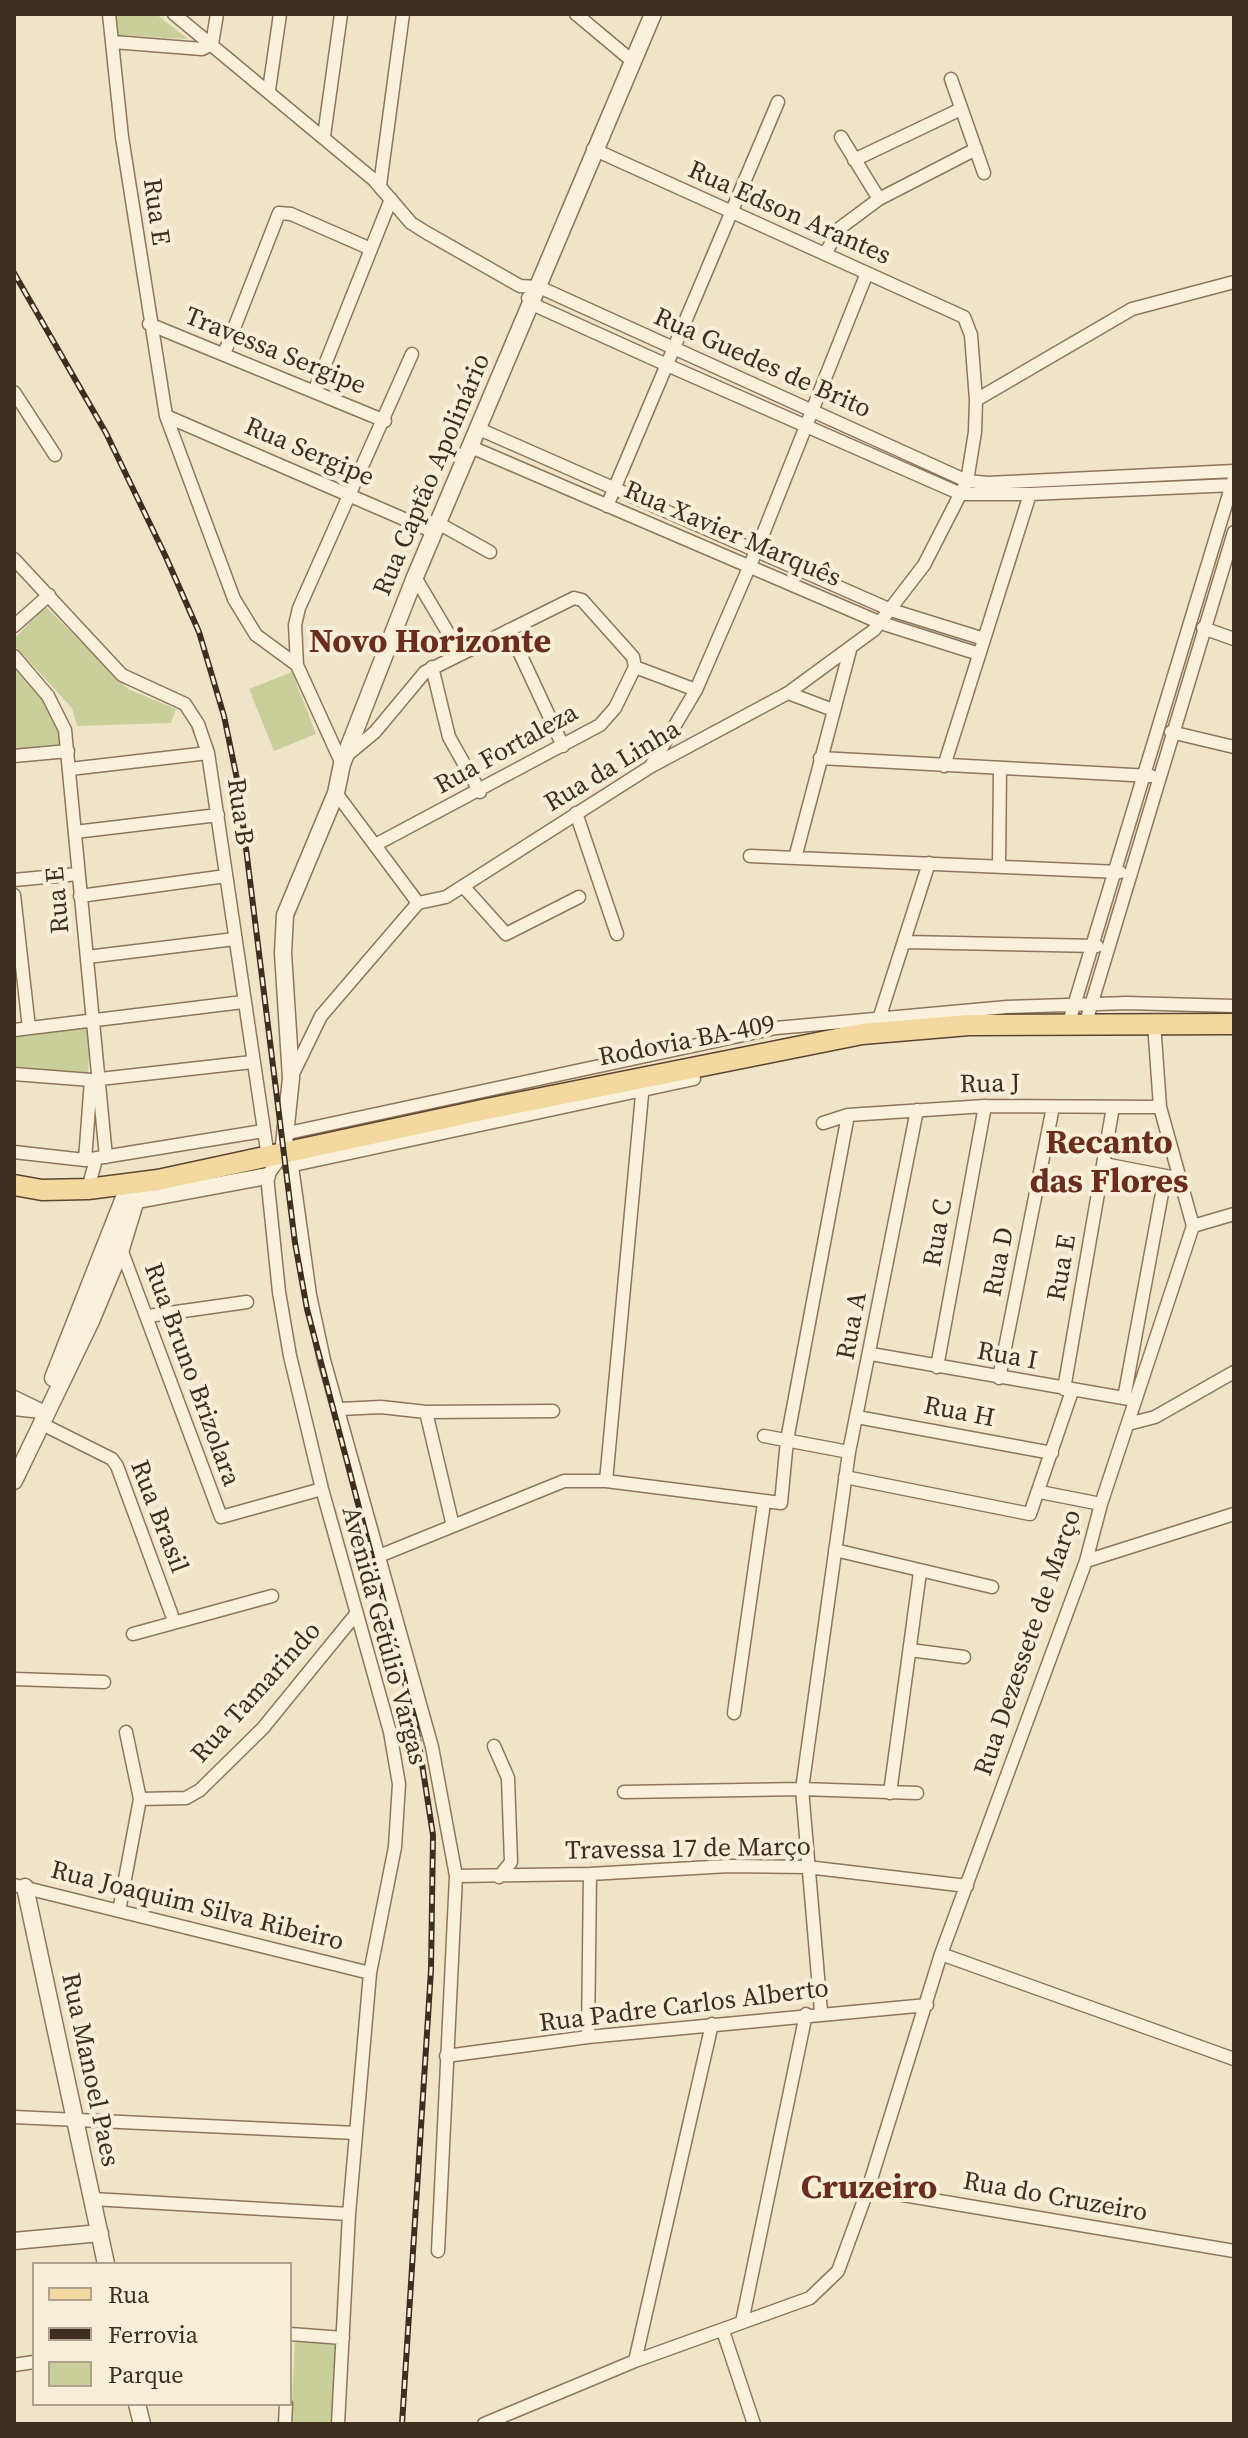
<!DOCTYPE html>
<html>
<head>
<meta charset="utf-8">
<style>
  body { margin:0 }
  #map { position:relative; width:1248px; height:2438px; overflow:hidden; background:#f0e4c8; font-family:"Source Serif 4",serif }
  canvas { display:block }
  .frame { position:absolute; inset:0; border:16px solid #3d2e20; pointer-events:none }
  .legend { position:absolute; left:32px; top:2262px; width:260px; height:144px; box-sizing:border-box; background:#f7eed8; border:2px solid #ada18e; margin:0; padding:10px 14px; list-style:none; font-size:24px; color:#3d2e20 }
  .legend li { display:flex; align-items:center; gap:16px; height:40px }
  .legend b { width:40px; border:2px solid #ada18e }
</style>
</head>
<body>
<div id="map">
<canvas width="1248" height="2438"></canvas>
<div class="frame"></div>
<ul class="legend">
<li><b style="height:10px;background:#f3d9a0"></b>Rua</li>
<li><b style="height:10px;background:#3d2e20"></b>Ferrovia</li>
<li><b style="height:22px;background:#c9cf9b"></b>Parque</li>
</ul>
</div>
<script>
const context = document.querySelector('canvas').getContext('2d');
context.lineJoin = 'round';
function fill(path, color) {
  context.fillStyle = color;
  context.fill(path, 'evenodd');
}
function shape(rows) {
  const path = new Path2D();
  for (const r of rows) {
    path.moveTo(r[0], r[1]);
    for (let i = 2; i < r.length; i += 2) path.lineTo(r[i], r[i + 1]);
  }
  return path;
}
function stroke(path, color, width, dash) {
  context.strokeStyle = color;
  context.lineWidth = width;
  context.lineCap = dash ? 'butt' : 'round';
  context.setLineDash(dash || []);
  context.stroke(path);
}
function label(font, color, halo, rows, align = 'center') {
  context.font = font + ' "Source Serif 4",serif';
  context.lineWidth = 8;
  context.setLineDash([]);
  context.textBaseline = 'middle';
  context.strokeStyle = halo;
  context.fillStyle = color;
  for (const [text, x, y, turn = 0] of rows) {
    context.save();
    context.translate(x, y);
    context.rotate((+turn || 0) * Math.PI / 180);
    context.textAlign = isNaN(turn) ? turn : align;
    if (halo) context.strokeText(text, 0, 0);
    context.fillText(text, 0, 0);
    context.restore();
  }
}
fill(shape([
  [113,14,156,14,188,39,117,35],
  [45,606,128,689,176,709,171,723,77,726,72,708,14,645,14,639],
  [14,664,55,710,63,746,14,751],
  [292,672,316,734,274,751,249,689],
  [90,1025,88,1077,14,1069,14,1032],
  [295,2339,338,2342,332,2424,291,2424]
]), '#c9cf9b');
const minor = shape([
  [109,14,122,137,166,416,234,599,256,635,297,665,342,764],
  [174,14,374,180,411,223,427,233,520,286,539,287,967,481,988,483,1234,471],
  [576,14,631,60],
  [113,42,202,49,212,44,217,14],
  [951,79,984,173],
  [269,90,280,14],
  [324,136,341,14],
  [841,137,879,199],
  [854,160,961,109],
  [380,185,403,14],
  [825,254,840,228,879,199,976,149],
  [528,298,532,304,667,365,961,494,1030,494,1234,485],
  [149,324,385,421],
  [224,354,279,213,291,214,371,249],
  [14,392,55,455],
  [314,392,391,199],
  [976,400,1132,309,1234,282],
  [166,416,434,532],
  [479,429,891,610,984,639],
  [471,447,881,623,979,654],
  [607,506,778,102],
  [438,523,490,552],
  [14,559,122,675,185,704,198,724,208,753,268,1157],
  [415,577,460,653],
  [14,626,49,595],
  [1203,628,1234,639],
  [509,630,563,746],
  [14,656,48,696,65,730,106,1157],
  [297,665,295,625,299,608,412,354],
  [432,667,449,737,480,792],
  [635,667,696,690],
  [788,693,833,710],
  [1171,732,1234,747],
  [14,756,68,751],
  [346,756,375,732,425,672,574,598,582,600,633,657,635,667],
  [820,758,1151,776],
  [652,764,696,690,757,549,867,273],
  [944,766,1030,494],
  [70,769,208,753],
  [336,793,418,903],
  [576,813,617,934],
  [75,832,218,815],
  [375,845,600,725,615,708,635,667],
  [750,856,1120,872],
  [795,858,850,650],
  [999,866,1000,768],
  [14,880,78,874],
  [463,886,506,934,579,897],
  [14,895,29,1028],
  [80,896,226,876],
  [906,942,1097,946],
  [87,957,235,939],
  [879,1019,929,863],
  [1069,1022,1233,481],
  [1086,1022,1234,532],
  [14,1030,243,1002],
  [14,1074,91,1080,252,1062],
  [291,1078,321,1016,418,903,446,897,650,767,788,693,874,630,924,565,967,481,975,432,976,400,971,335,964,317,593,149],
  [823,1123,848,1115,985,1106,1160,1107],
  [288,1133,776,1028,1007,1007,1127,1003,1234,1006],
  [14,1152,85,1160,263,1131],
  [290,1152,310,1295,324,1360,432,1747,456,1876,438,2251],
  [283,1154,267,1176,279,1292,290,1356,322,1489,390,1732,399,1784,395,1847,370,1973,349,2214,338,2424],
  [85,1160,91,1080],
  [1104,1164,1171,1177],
  [289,1166,694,1079],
  [88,1189,96,1159],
  [1193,1226,1234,1214],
  [121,1249,221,1517,322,1489],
  [148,1316,247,1302],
  [871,1354,1135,1400],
  [937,1367,985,1106],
  [999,1378,1053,1107],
  [1064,1389,1113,1107],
  [14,1397,45,1412],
  [1124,1398,1165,1177],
  [14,1409,41,1412],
  [340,1409,381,1407,426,1412,453,1526],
  [426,1412,553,1411],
  [857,1417,1052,1453],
  [40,1423,112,1459,117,1466,174,1621],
  [1128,1424,1155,1417,1234,1372],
  [764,1436,849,1452],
  [845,1477,1030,1514,1072,1391],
  [606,1481,643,1084],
  [1040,1492,1101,1504],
  [835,1550,992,1587],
  [379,1556,564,1481,606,1481,781,1503,787,1440,848,1115],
  [1086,1561,1234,1514],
  [133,1634,272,1596],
  [910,1650,964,1657],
  [14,1679,104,1682],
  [734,1713,764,1503],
  [126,1732,140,1799],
  [494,1746,508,1778,511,1862,499,1877],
  [624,1792,802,1789,917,1793],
  [890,1793,920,1572],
  [456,1876,590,1874,729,1866,807,1867,967,1886],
  [14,1885,370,1973],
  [119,1911,140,1799,186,1798,200,1790,263,1728,356,1614],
  [941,1954,1234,2059],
  [821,2012,802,1789,849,1452,917,1110],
  [588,2037,590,1874],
  [446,2056,588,2037,927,2005],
  [14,2117,356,2133],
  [868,2189,1234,2251],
  [93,2199,349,2214],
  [742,2322,806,2014],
  [723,2331,754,2424],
  [290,2334,343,2338],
  [635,2361,712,2024],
  [14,2365,34,2362],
  [285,2424,286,2404],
  [484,2424,635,2361,810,2298,838,2271,868,2189,941,1954,1086,1561,1101,1504,1193,1226,1160,1107,1154,1023]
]);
const tertiary = shape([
  [283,1154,291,1078,283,953,285,915,336,793,342,764,415,577,653,14],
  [127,1202,267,1176],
  [53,1378,129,1185],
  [14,1481,91,1321,121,1249,141,1183],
  [25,1887,106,2264],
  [14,2241,100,2233],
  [137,2404,142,2424]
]);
const primary = shape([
  [14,1185,42,1190,88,1189,158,1180,487,1109,862,1034,969,1025,1234,1024]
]);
stroke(minor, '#8d765c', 15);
stroke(tertiary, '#8d765c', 19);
stroke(primary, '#5b4430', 23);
stroke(minor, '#faf1dc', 12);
stroke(tertiary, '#faf1dc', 16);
stroke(primary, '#f3d9a0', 20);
const rail = shape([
  [14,273,106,433,165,555,199,632,224,716,238,784,295,1243,307,1309,416,1725,433,1835,431,1970,402,2424]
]);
stroke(rail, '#3d2e20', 6);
stroke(rail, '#f7eed8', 3, [9]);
label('26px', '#3d2e20', '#f7eed8', [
  ["Rua E",155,212,82],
  ["Rua Edson Arantes",789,214,24],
  ["Travessa Sergipe",275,352,22],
  ["Rua Guedes de Brito",762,364,24],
  ["Rua Sergipe",309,453,23],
  ["Rua Captão Apolinário",433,475,-67],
  ["Rua Xavier Marquês",732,535,23],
  ["Rua Fortaleza",507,750,-29],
  ["Rua da Linha",613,767,-31],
  ["Rua B",239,812,82],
  ["Rua E",59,900,-95],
  ["Rodovia BA-409",687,1042,-11],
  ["Rua J",990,1085,-1],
  ["Rua C",939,1233,-80],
  ["Rua D",1000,1262,-79],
  ["Rua E",1063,1268,-80],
  ["Rua A",853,1326,-79],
  ["Rua I",1007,1357,10],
  ["Rua Bruno Brizolara",191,1375,70],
  ["Rua H",959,1413,11],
  ["Rua Brasil",158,1517,69],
  ["Avenida Getúlio Vargas",383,1636,75],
  ["Rua Dezessete de Março",1029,1643,-71],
  ["Rua Tamarindo",257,1693,-48],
  ["Travessa 17 de Março",688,1850,-1],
  ["Rua Joaquim Silva Ribeiro",197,1907,14],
  ["Rua Padre Carlos Alberto",684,2007,-7],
  ["Rua Manoel Paes",89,2070,78],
  ["Rua do Cruzeiro",1055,2198,10]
]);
label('bold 34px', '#6b2e1e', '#f7eed8', [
  ["Novo Horizonte",430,643],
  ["Recanto",1109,1144],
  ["das Flores",1109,1183],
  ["Cruzeiro",869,2189]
]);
</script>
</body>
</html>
